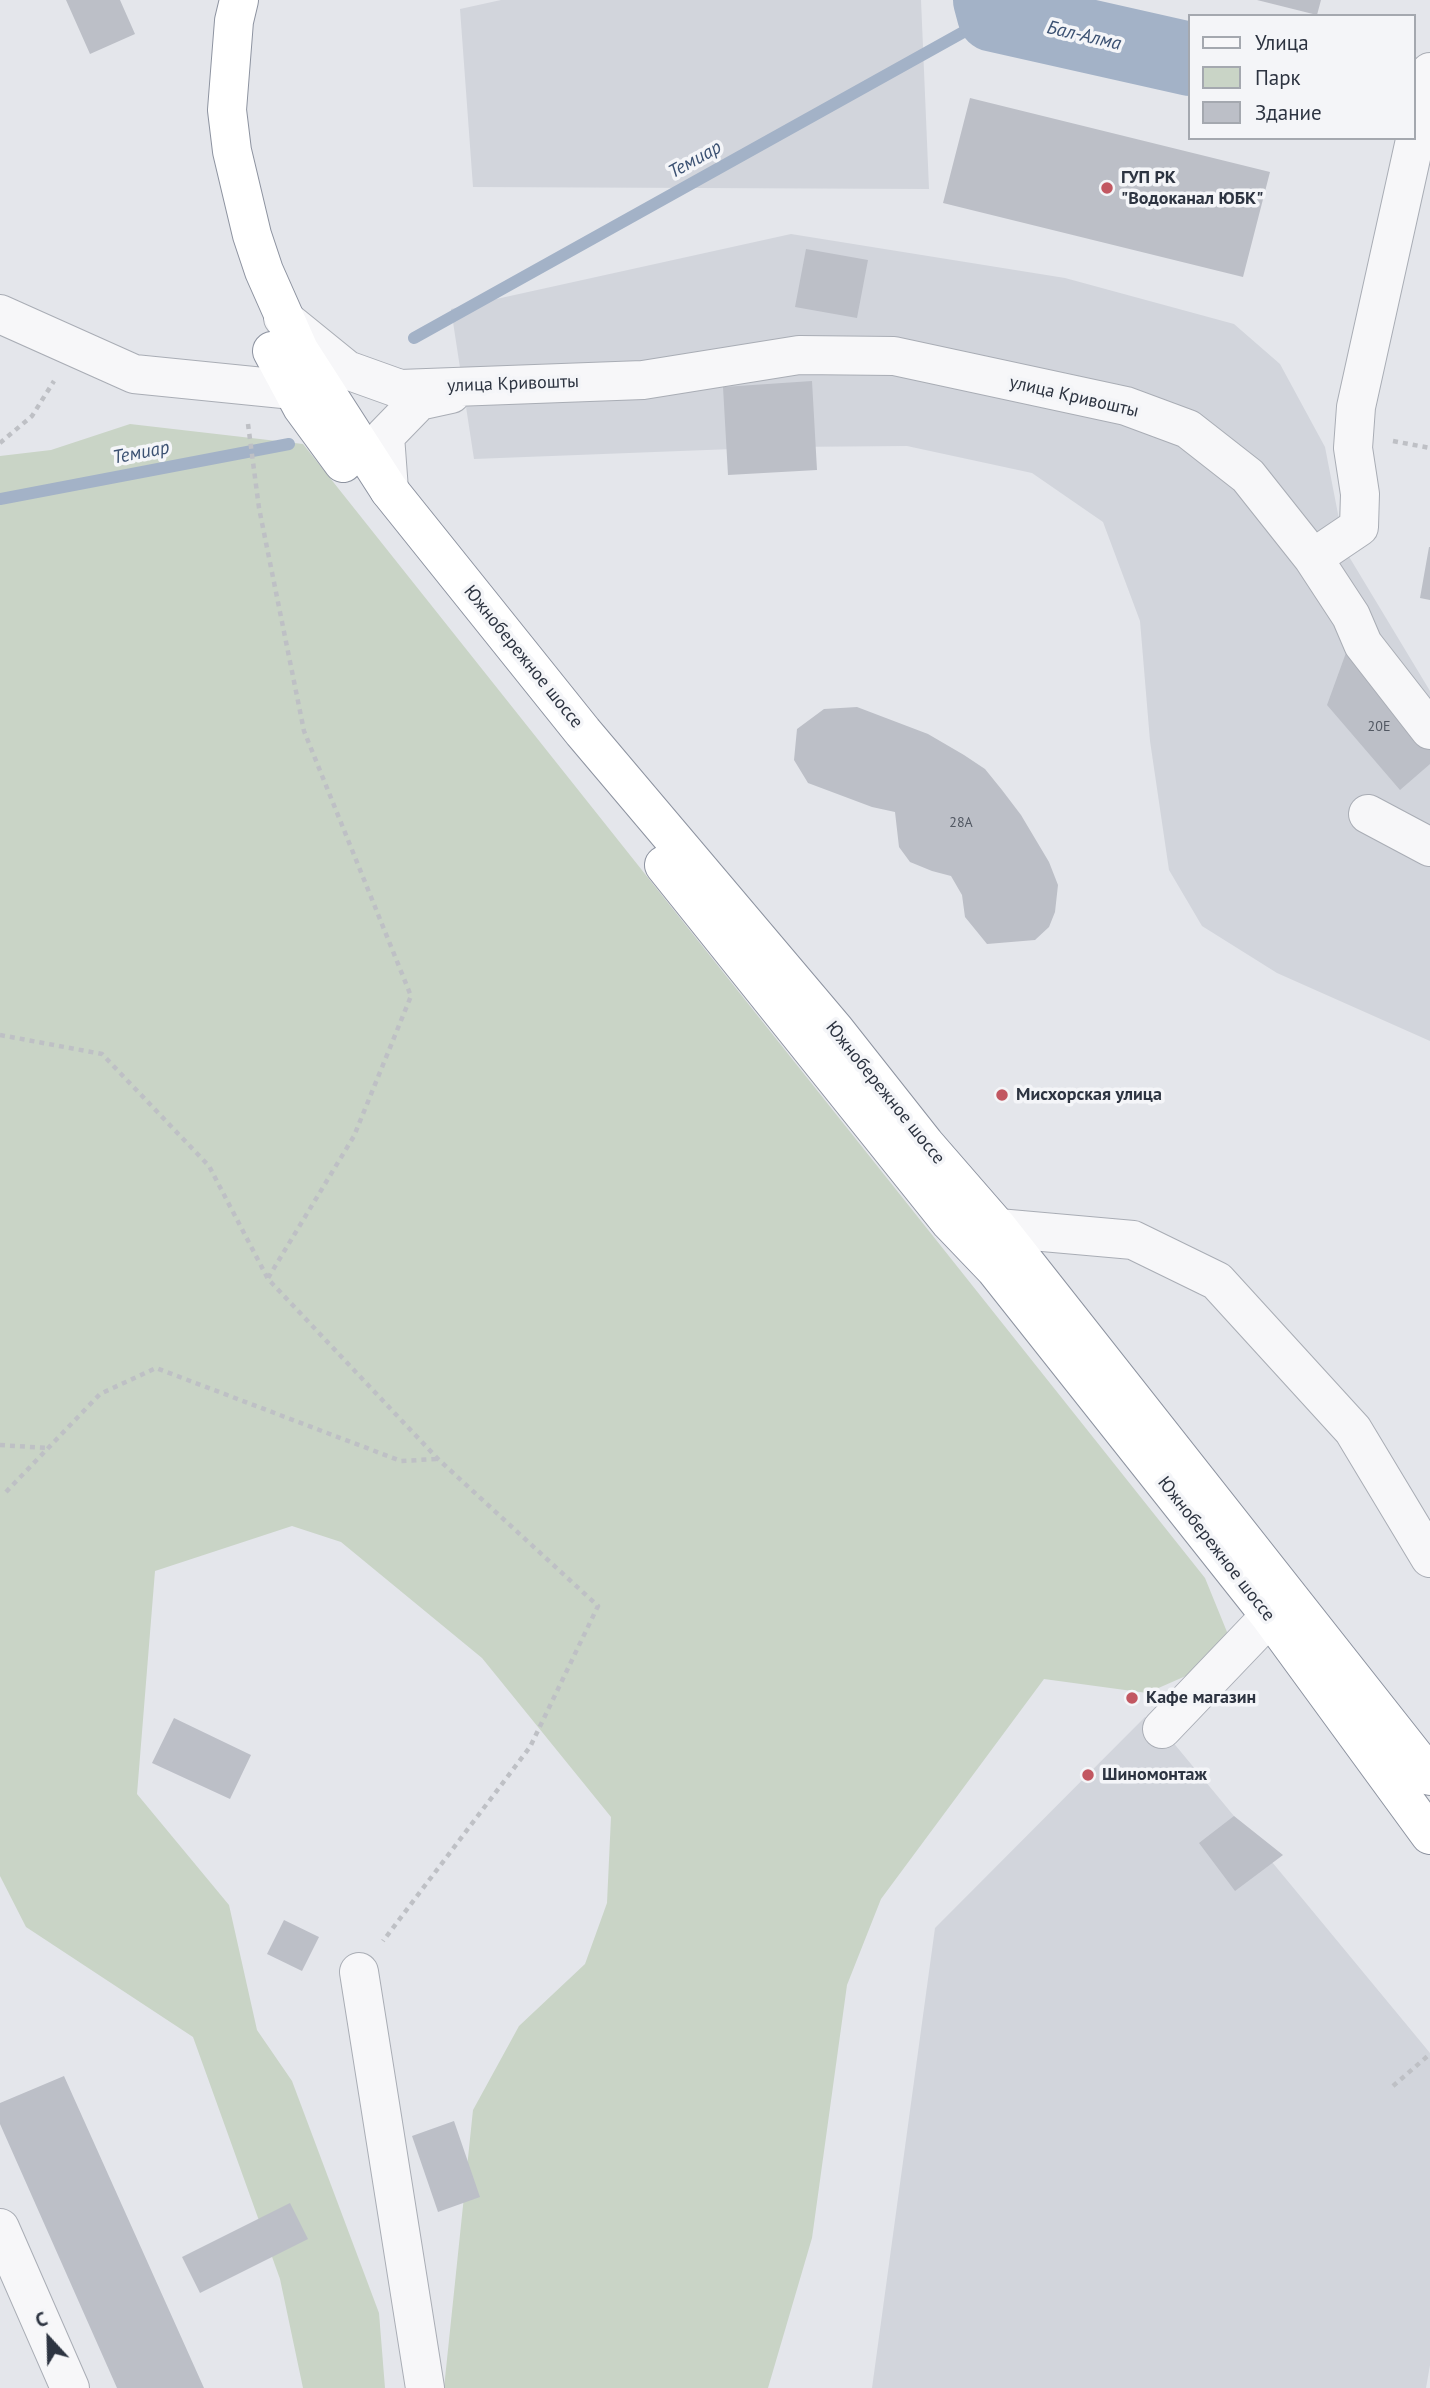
<!DOCTYPE html>
<html>
<head>
<meta charset="utf-8">
<style>
  body { margin:0 }
  #map { position:relative; width:1430px; height:2388px; overflow:hidden; background:#e4e6eb; font-family:"PT Sans",sans-serif }
  canvas { display:block }
  .legend { position:absolute; left:1188px; top:14px; width:228px; height:126px; box-sizing:border-box; background:#f4f5f8; border:2px solid #a4a8af; margin:0; padding:9px 12px; list-style:none; font-size:21px; color:#2d3441 }
  .legend li { display:flex; align-items:center; gap:14px; height:35px }
  .legend b { width:35px; border:2px solid #a4a8af }
  .north { position:absolute; left:14px; top:2304px; width:70px; height:70px; -webkit-text-stroke:5px #f4f5f8; paint-order:stroke; rotate:338deg; font-size:19px; font-weight:700; line-height:28px; text-align:center; color:#2d3441 }
  .north::after { content:''; display:block; margin:auto; width:24px; height:32px; background:#2d3441; clip-path:polygon(50% 0,100% 100%,50% 72%,0 100%) }
</style>
</head>
<body>
<div id="map">
<canvas width="1430" height="2388"></canvas>
<ul class="legend">
<li><b style="height:9px;background:#f7f7f9"></b>Улица</li>
<li><b style="height:19px;background:#c9d4c6"></b>Парк</li>
<li><b style="height:19px;background:#bcbfc7"></b>Здание</li>
</ul>
<div class="north">С</div>
</div>
<script>
const context = document.querySelector('canvas').getContext('2d');
context.lineJoin = 'round';
function fill(path, color) {
  context.fillStyle = color;
  context.fill(path, 'evenodd');
}
function shape(rows) {
  const path = new Path2D();
  for (const r of rows) {
    path.moveTo(r[0], r[1]);
    for (let i = 2; i < r.length; i += 2) path.lineTo(r[i], r[i + 1]);
  }
  return path;
}
function stroke(path, color, width, dash) {
  context.strokeStyle = color;
  context.lineWidth = width;
  context.lineCap = dash ? 'butt' : 'round';
  context.setLineDash(dash || []);
  context.stroke(path);
}
function label(font, color, halo, rows, align = 'center') {
  context.font = font + ' "PT Sans",sans-serif';
  context.lineWidth = 7;
  context.setLineDash([]);
  context.textBaseline = 'middle';
  context.strokeStyle = halo;
  context.fillStyle = color;
  for (const [text, x, y, turn = 0] of rows) {
    context.save();
    context.translate(x, y);
    context.rotate((+turn || 0) * Math.PI / 180);
    context.textAlign = isNaN(turn) ? turn : align;
    if (halo) context.strokeText(text, 0, 0);
    context.fillText(text, 0, 0);
    context.restore();
  }
}
fill(shape([
  [501,0,921,0,929,189,473,187,460,9],
  [791,234,1065,278,1234,324,1280,364,1325,447,1345,550,1430,691,1430,1041,1277,973,1202,926,1169,870,1150,741,1140,621,1103,522,1032,473,907,446,784,447,474,459,451,309],
  [1145,1717,1162,1729,1430,2053,1430,2365,1426,2388,872,2388,935,1928]
]), '#d2d5dc');
fill(shape([
  [130,424,303,444,1205,1578,1236,1654,1147,1693,1044,1679,881,1899,847,1985,812,2238,768,2388,444,2388,473,2110,519,2026,585,1964,607,1903,611,1817,482,1658,341,1542,292,1526,155,1571,137,1794,229,1905,257,2030,292,2081,379,2313,385,2388,303,2388,280,2279,193,2037,26,1927,0,1876,0,456,51,450]
]), '#c9d4c6');
stroke(shape([
  [414,338,994,15],
  [0,499,289,444]
]), '#a3b2c7', 12);
stroke(shape([
  [990,0,994,15,1190,59]
]), '#a3b2c7', 74);
fill(shape([
  [66,0,120,0,135,34,90,54],
  [1257,0,1321,0,1317,15],
  [970,98,1270,172,1243,277,943,203],
  [806,249,868,260,857,318,795,307],
  [812,381,817,470,728,475,723,387],
  [1429,547,1430,547,1430,600,1420,598],
  [1347,650,1430,748,1430,764,1400,790,1327,705],
  [857,707,928,734,964,755,985,769,1002,790,1021,815,1049,862,1058,885,1055,912,1049,927,1035,940,987,944,965,917,962,895,951,876,932,871,910,862,899,847,895,812,872,807,808,783,794,760,797,729,824,709],
  [174,1718,251,1755,230,1799,152,1763],
  [1234,1816,1283,1855,1235,1891,1199,1843],
  [284,1920,319,1937,302,1971,267,1954],
  [64,2076,204,2388,117,2388,0,2124,0,2103],
  [454,2121,480,2197,438,2212,412,2136],
  [290,2203,308,2239,200,2293,182,2257]
]), '#bcbfc7');
const minor = shape([
  [0,314,134,374,293,390],
  [283,318,347,370,400,389,643,380,799,355,894,356,1126,406,1188,429,1248,476,1313,558,1351,616,1363,644,1430,730],
  [389,490,385,436,419,401,451,394],
  [1313,558,1359,527,1360,494,1353,448,1356,407,1430,72],
  [1368,814,1430,847],
  [998,1228,1133,1240,1217,1281,1353,1430,1430,1558],
  [1162,1729,1270,1616],
  [359,1972,425,2388],
  [0,2228,70,2388]
]);
const highway = shape([
  [239,0,234,21,227,110,232,151,252,235,264,271,299,350,389,490,583,732,835,1030,925,1144,998,1228,1430,1776],
  [272,351,302,407,343,463],
  [664,865,950,1222,995,1269],
  [997,1244,995,1269,1270,1616,1430,1835]
]);
stroke(minor, '#a9adb5', 40);
stroke(highway, '#8d93a0', 40);
stroke(shape([
  [248,424,259,508,304,731,411,996,354,1136,268,1278],
  [1393,441,1430,448],
  [0,443,32,416,54,381],
  [0,1035,102,1054,209,1166,268,1279,438,1459,598,1606,530,1747,383,1941],
  [0,1445,47,1448],
  [6,1492,100,1394,156,1368,401,1461,437,1459],
  [1393,2086,1430,2054]
]), '#bec0c5', 4.5, [5, 5]);
stroke(minor, '#f7f7f9', 38);
stroke(highway, '#fff', 38);
for (const [x, y, r, color] of [
  [1107,188,7,"#c25761"],
  [1002,1095,7,"#c25761"],
  [1132,1698,7,"#c25761"],
  [1088,1775,7,"#c25761"]
]) {
  const dot = new Path2D();
  dot.arc(x, y, r, 0, 2 * Math.PI);
  context.fillStyle = color;
  context.fill(dot);
  stroke(dot, '#f4f5f8', 2.5);
}
label('14px', '#515762', null, [
  ["20Е",1379,727],
  ["28А",961,823]
]);
label('bold 18px', '#2d3441', '#f4f5f8', [
  ["ГУП РК",1121,178],
  ["\"Водоканал ЮБК\"",1121,199],
  ["Мисхорская улица",1016,1095],
  ["Кафе магазин",1146,1698],
  ["Шиномонтаж",1102,1775]
], 'left');
label('18px', '#2d3441', '#f4f5f8', [
  ["улица Кривошты",513,384,-2],
  ["улица Кривошты",1074,397,13],
  ["Южнобережное шоссе",523,657,51],
  ["Южнобережное шоссе",885,1093,51],
  ["Южнобережное шоссе",1216,1549,52]
]);
label('italic 19px', '#3b5172', '#f4f5f8', [
  ["Бал-Алма",1084,36,13],
  ["Темиар",695,160,-29],
  ["Темиар",141,453,-11]
]);
</script>
</body>
</html>
